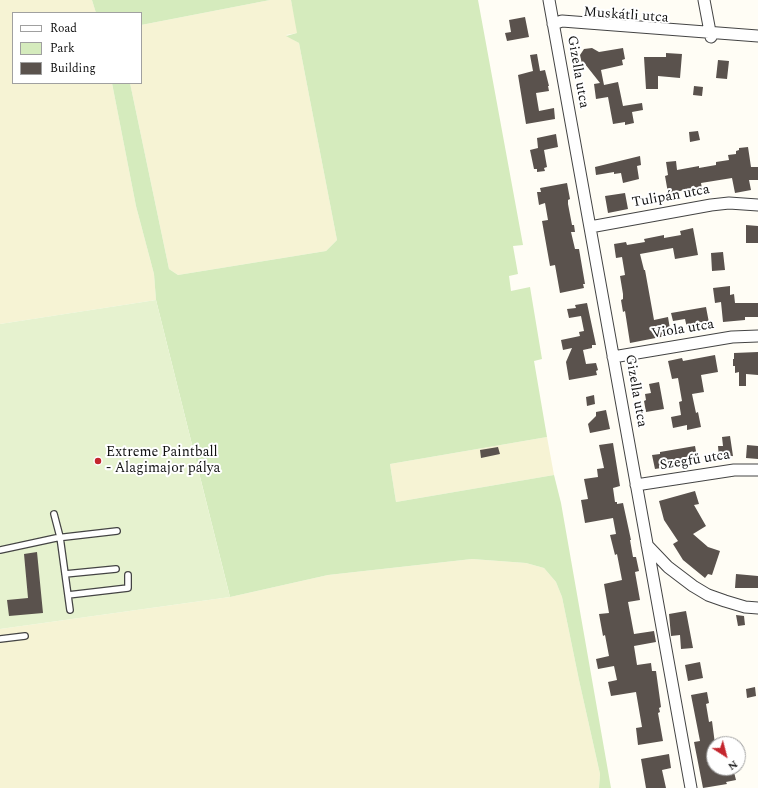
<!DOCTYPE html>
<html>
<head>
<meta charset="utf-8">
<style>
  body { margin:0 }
  #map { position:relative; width:758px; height:788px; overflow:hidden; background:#fffdf5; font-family:Spectral,serif }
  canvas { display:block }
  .legend { position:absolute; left:12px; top:12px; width:130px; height:72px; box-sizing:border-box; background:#fff; border:1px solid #a0a0a0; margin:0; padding:5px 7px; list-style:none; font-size:12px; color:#111 }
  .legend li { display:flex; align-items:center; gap:8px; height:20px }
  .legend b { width:20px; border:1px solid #a0a0a0 }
  .north { position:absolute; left:706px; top:736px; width:40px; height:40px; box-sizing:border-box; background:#fff; border:1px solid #a0a0a0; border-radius:50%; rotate:144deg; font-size:11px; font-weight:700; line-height:16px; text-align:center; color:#111 }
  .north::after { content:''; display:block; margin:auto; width:14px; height:18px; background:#c4262e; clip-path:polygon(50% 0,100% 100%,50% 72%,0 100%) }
</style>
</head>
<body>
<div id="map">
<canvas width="758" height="788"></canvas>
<ul class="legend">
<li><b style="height:5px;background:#fff"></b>Road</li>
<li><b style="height:11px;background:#d5ebbd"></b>Park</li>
<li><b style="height:11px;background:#5a524d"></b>Building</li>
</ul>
<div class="north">N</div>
</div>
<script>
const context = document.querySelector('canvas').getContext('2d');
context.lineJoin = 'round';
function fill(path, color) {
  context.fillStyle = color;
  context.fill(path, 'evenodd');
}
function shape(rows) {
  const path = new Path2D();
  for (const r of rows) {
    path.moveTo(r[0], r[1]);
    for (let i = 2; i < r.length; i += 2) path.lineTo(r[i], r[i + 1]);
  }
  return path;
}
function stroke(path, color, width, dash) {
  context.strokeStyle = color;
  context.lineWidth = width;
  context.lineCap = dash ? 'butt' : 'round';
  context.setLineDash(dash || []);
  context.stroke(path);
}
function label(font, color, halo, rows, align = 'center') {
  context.font = font + ' Spectral,serif';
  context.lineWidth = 4;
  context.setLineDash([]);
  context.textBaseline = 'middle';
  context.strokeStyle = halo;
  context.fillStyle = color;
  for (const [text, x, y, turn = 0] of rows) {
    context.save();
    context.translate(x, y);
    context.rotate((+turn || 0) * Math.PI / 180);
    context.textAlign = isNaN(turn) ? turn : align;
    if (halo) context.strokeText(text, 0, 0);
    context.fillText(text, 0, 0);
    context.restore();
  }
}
fill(shape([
  [0,0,92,0,96,13,13,13,13,83,112,83,136,206,154,274,156,300,0,324],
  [270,0,291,0,298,33,286,35,299,43,337,240,326,251,178,275,169,269,130,83,141,83,141,25],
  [547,437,554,475,396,502,390,464],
  [472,559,526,563,544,568,556,582,562,597,579,680,600,774,599,788,0,788,0,629,230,597,328,575]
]), '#f6f3d4');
fill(shape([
  [92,0,270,0,141,25,141,13,96,13],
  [291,0,478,0,523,245,513,246,518,274,509,276,511,291,530,287,542,359,534,361,547,437,390,464,396,502,554,475,561,503,611,788,599,788,600,774,579,680,562,597,556,582,544,568,526,563,472,559,328,575,230,597,156,300,154,274,136,206,112,83,130,83,169,269,178,275,326,251,337,240,299,43,286,36,297,33]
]), '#d5ebbd');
fill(shape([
  [156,300,230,597,0,629,0,324]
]), '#e6f2cf');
fill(shape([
  [525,17,529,37,507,41,505,33,511,32,509,20],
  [592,48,599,52,623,48,625,59,622,60,623,65,601,70,604,85,618,82,623,106,642,103,643,110,632,112,634,123,625,125,625,122,613,124,608,97,596,99,594,84,600,83,585,64,582,64,580,55,584,49],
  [666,53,682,54,680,78,658,76,658,89,646,89,644,57,666,57],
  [537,54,540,71,545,70,549,86,548,86,549,91,536,93,539,111,554,108,555,119,526,124,518,75,533,71,530,55],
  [718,60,729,61,727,79,716,78],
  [694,86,703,87,702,96,693,95],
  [698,131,700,140,690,142,689,132],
  [556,134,558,147,544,150,547,167,544,168,545,171,537,172,537,169,534,169,530,150,538,148,537,138],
  [748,147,751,167,758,167,758,180,749,180,751,190,735,193,732,178,701,183,703,195,687,198,686,190,668,193,665,176,668,175,666,162,676,161,677,170,699,166,699,168,716,165,716,162,729,160,728,155,736,154,736,151,739,150,739,148],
  [640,156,641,165,637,166,639,179,623,183,621,173,614,174,614,172,596,175,595,167],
  [567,183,570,199,568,200,568,204,572,225,574,225,575,232,571,232,575,249,579,249,585,284,583,284,584,288,560,293,555,265,550,266,542,221,548,220,545,203,539,205,537,192,541,192,540,188],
  [625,193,628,209,608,213,605,196],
  [746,225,758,226,758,243,746,243],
  [693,228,698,255,675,259,673,248,640,254,644,270,645,270,654,320,668,317,671,335,630,343,625,311,623,312,621,300,623,299,623,294,620,276,625,275,622,257,616,258,614,244,626,242,627,245,645,242,644,239,664,235,664,238,681,235,680,231],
  [723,252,725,270,712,271,711,253],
  [730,286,730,295,734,294,735,303,758,303,758,317,745,317,745,320,723,322,721,302,715,303,713,288],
  [587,303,596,345,592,345,592,348,583,350,586,364,596,363,598,370,596,371,597,375,569,380,566,362,572,348,563,350,561,340,580,336,579,332,584,331,581,316,569,318,567,309,576,308,575,305],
  [706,307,710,328,699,330,698,326,687,328,685,319,673,321,671,313],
  [758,352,758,375,746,374,746,386,739,386,739,372,735,373,735,366,733,366,733,359,734,359,734,353],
  [715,355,718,372,701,375,704,392,692,394,696,413,698,412,701,427,687,430,687,425,673,428,671,417,681,415,679,402,682,401,678,378,672,379,668,361,682,358,683,361],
  [659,382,664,409,646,412,644,401,646,400,645,394,651,393,649,384],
  [594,395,595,404,587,406,586,397],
  [606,410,610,429,590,433,588,424,596,416,596,412],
  [730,436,733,456,719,458,718,446,723,446,722,437],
  [613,443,620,486,613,488,615,502,617,502,617,504,623,503,631,540,630,540,633,557,636,557,639,571,635,572,640,600,628,602,634,634,654,631,656,642,634,646,637,665,651,663,652,671,656,671,661,707,659,708,660,712,658,713,663,741,638,745,636,728,642,727,636,692,611,696,608,682,617,680,614,666,598,669,596,659,609,656,605,635,603,636,599,614,609,613,604,584,622,580,617,554,615,555,610,535,616,534,613,518,585,523,581,500,588,499,584,479,598,477,597,469,604,468,599,445],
  [747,445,758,446,758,459,746,458],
  [695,446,698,462,655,469,652,455,660,454,660,452],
  [498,447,500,454,481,458,480,450],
  [695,491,699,504,694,505,706,526,693,534,708,547,720,551,712,575,708,574,705,578,683,560,673,544,678,541,664,520,659,501],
  [37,552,43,613,9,616,7,600,28,598,24,554],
  [736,574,758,576,758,588,735,588],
  [686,611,693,648,681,649,680,635,671,636,669,614],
  [736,615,744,616,745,625,738,626],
  [700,662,703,678,688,681,685,665],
  [755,687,756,696,747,698,746,689],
  [707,692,709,703,706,704,709,722,712,721,715,744,714,744,714,768,733,768,736,780,726,782,727,784,703,788,694,742,700,741,691,695],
  [669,754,671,768,662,770,666,788,646,788,641,759]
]), '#5a524d');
const lane = shape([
  [54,514,60,537,70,610],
  [0,550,56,538,117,531],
  [65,574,116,569],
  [68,595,128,588,128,575],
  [0,639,25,636]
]);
const street = shape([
  [549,0,691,788],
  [704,0,711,37],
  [553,24,562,21,758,36],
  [590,227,711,205,729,203,758,205],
  [613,357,732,337,758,336],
  [636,485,734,470,758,470],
  [647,545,668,567,693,586,708,595,725,601,745,607,758,608]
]);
stroke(lane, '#444', 8);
stroke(street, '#444', 13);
stroke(lane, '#fff', 5.5);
stroke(street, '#fff', 11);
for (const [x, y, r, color] of [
  [98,461,4,"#c4262e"]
]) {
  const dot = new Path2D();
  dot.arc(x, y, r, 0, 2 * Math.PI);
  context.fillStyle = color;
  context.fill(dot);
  stroke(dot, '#fff', 1.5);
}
label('14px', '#111', '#fff', [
  ["Muskátli utca",626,16,4],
  ["Gizella utca",577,72,80],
  ["Tulipán utca",671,197,-10],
  ["Viola utca",683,330,-9],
  ["Gizella utca",635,391,80],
  ["Szegfű utca",695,461,-9]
]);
label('14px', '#111', '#fff', [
  ["Extreme Paintball",106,453],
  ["- Alagimajor pálya",106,469]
], 'left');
</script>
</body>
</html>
